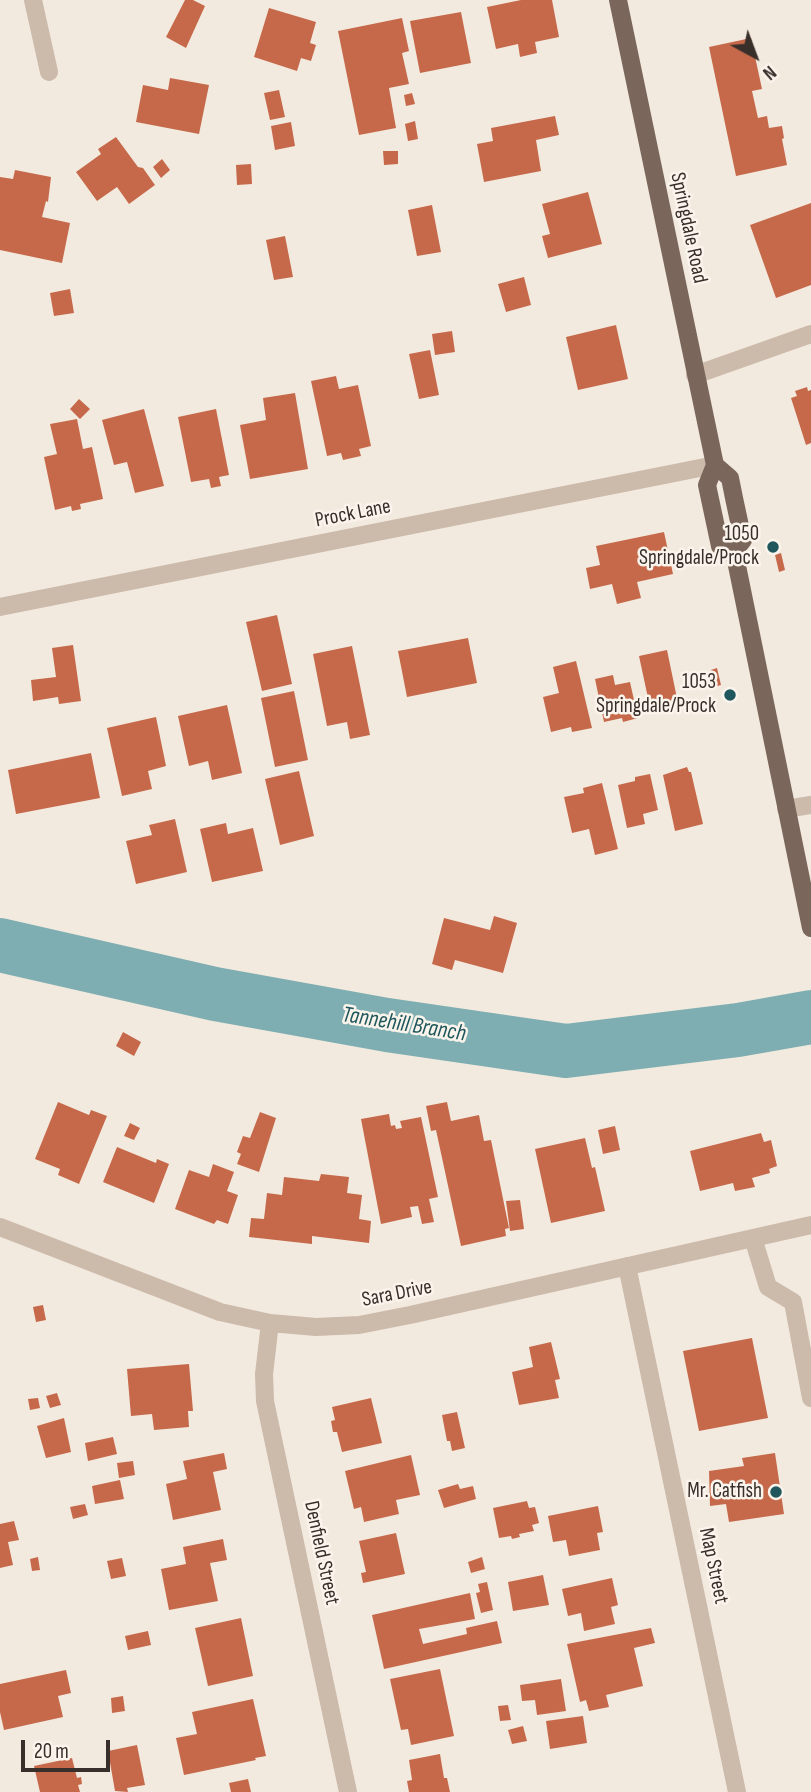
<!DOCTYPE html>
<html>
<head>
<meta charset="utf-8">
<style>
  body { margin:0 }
  #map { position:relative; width:811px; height:1792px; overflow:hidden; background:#f3eadf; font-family:"Sofia Sans Condensed",sans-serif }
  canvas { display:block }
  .north { position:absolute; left:720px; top:21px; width:70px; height:70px; -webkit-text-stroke:5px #faf4ec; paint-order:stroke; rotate:139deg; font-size:19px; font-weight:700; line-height:28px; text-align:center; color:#392f2a }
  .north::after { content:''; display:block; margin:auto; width:24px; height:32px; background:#392f2a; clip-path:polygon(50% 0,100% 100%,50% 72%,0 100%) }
  .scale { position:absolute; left:21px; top:1740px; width:89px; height:32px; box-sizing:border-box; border:4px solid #392f2a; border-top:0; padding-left:9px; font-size:21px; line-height:24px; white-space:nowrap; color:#392f2a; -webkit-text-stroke:5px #faf4ec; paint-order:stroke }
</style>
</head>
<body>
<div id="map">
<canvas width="811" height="1792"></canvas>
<div class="north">N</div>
<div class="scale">20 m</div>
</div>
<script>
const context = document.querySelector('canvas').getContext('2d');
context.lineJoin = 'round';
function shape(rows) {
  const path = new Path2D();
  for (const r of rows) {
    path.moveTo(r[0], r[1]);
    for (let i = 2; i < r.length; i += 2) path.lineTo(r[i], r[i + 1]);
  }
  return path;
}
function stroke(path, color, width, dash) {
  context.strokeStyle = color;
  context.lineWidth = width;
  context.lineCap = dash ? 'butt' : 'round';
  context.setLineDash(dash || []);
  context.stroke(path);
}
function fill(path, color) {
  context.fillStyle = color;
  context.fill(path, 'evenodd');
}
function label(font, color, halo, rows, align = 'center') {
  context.font = font + ' "Sofia Sans Condensed",sans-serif';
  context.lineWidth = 5;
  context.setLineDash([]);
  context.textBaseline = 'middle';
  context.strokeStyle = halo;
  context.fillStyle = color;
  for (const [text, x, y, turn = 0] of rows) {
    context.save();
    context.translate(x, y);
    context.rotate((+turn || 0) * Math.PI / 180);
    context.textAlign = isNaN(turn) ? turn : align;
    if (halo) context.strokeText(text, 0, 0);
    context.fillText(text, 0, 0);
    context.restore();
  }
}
stroke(shape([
  [0,945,215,994,387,1025,566,1051,738,1030,811,1017]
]), '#7eaeb1', 54);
fill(shape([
  [185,0,193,0,205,6,186,48,166,37],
  [521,0,552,0,559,37,535,42,537,53,520,57,518,44,496,49,487,7],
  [269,8,316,22,310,43,316,45,311,61,301,58,297,71,254,57],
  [461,12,471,63,420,73,410,21],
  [402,18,409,51,402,53,409,84,389,88,396,128,359,135,338,31],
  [751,38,762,89,752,91,758,118,767,116,769,128,782,126,784,138,782,139,787,165,736,176,709,47],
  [170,78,209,85,199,134,136,122,143,85,168,90],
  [279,90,285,117,270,120,264,93],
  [412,93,415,104,406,106,404,95],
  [555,116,559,135,536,140,541,171,484,182,477,144,493,141,491,128],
  [415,121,418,139,408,141,405,124],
  [291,122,295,146,275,150,271,126],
  [116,137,138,167,143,168,155,185,129,204,117,187,97,201,76,172,101,154,98,149],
  [383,151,398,151,398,164,384,165],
  [162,159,170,170,161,178,153,167],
  [251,164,252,184,237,185,236,165],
  [15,170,51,177,48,202,46,201,42,217,70,223,62,263,0,250,0,177,13,179],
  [588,192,602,244,548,258,542,236,550,234,542,204],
  [811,203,811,285,776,298,750,225],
  [432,205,441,252,417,256,408,210],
  [285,236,293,277,274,280,266,240],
  [524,277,531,305,506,312,498,284],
  [70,289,74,313,54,316,50,293],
  [616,325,628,379,578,390,566,337],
  [452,331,455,352,435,355,432,334],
  [430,350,439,395,419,399,409,354],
  [336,376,339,389,358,385,371,446,359,449,361,456,343,460,341,453,327,456,311,381],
  [807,387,808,391,811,390,811,443,806,445,791,398,797,396,795,391],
  [295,393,308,469,250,479,240,425,266,420,263,398],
  [79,399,90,409,80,419,70,409],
  [144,409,164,486,135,493,127,462,114,465,102,420],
  [216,409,229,475,219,477,221,486,211,488,209,479,191,482,178,417],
  [77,419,83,449,92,447,103,499,80,504,81,509,72,511,71,506,55,510,44,457,57,454,50,424],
  [664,532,673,574,637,582,641,598,617,604,612,584,590,589,586,568,600,565,596,546],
  [781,553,785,570,779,572,775,555],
  [277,615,292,684,262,691,246,622],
  [468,638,477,683,407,697,398,651],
  [73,645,81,701,59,704,58,697,33,701,31,680,56,677,52,648],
  [352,646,370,735,350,739,347,722,327,726,313,654],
  [667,650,678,703,675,704,677,709,651,712,639,656],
  [576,661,592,728,572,732,571,727,551,732,543,697,559,693,553,667],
  [717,668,721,685,714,687,711,670],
  [613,675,615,685,630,682,638,718,623,722,622,718,604,722,595,679],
  [294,691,308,760,275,767,261,698],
  [227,705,242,773,212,780,208,761,189,766,178,716],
  [156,717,166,766,148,771,152,789,122,796,107,728],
  [91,753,100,798,16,814,8,770],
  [687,767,689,772,691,772,703,824,675,831,663,775],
  [299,771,314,836,280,845,265,779],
  [650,774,658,810,643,814,645,824,627,828,618,785,635,781,635,777],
  [602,783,618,849,595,855,589,829,572,833,564,797,584,793,583,788],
  [175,819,187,872,136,884,126,841,152,835,149,825],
  [226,823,228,834,253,828,263,871,212,882,200,829],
  [494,916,517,923,503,973,455,960,452,970,432,964,444,918,490,930],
  [123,1032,141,1042,134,1056,116,1046],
  [58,1102,89,1115,91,1110,107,1116,79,1184,58,1175,60,1169,35,1159],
  [447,1102,451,1121,479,1115,484,1141,491,1140,509,1228,505,1229,506,1236,461,1246,436,1130,431,1131,426,1106],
  [260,1112,276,1118,259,1172,237,1164,241,1154,237,1152,243,1136,250,1138],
  [389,1114,391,1126,395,1125,396,1129,402,1128,400,1121,421,1117,438,1197,429,1199,434,1222,422,1224,418,1206,410,1207,412,1217,381,1224,361,1119],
  [130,1123,140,1128,134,1140,124,1136],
  [615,1126,620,1150,603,1154,598,1130],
  [761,1133,764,1142,771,1140,777,1166,769,1169,770,1173,752,1178,755,1187,735,1191,733,1183,700,1191,690,1151],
  [585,1138,592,1168,595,1167,605,1211,551,1223,535,1149],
  [117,1147,156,1163,157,1159,169,1164,154,1203,103,1182],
  [213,1164,234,1172,227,1191,238,1195,228,1224,217,1220,214,1224,175,1209,189,1170,209,1177],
  [321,1174,349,1177,347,1193,362,1195,359,1219,371,1221,369,1243,312,1236,312,1244,249,1237,251,1218,264,1219,267,1193,282,1195,284,1177,319,1181],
  [520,1200,524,1229,510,1231,506,1201],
  [43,1305,46,1320,36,1322,33,1307],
  [752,1338,768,1418,699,1431,683,1351],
  [551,1342,560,1379,555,1380,559,1398,519,1405,512,1372,533,1367,529,1347],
  [189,1364,193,1411,188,1411,189,1427,154,1430,152,1414,131,1416,127,1369],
  [57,1393,61,1405,50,1408,46,1396],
  [38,1398,40,1408,30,1410,28,1399],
  [371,1398,382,1443,342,1452,337,1432,333,1432,331,1421,335,1420,332,1407],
  [457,1412,465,1448,452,1451,450,1441,447,1441,442,1415],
  [64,1418,71,1452,46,1458,37,1426],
  [113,1437,117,1454,88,1461,85,1443],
  [224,1453,227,1469,213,1472,221,1510,173,1520,166,1484,187,1479,183,1461],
  [775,1453,784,1514,729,1522,726,1504,710,1506,709,1471,744,1466,742,1458],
  [411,1455,420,1495,396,1500,399,1514,364,1522,361,1507,354,1509,345,1471],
  [133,1461,135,1475,119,1478,117,1463],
  [120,1480,124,1499,95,1504,92,1486],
  [458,1484,460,1489,473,1486,476,1499,444,1508,438,1490],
  [527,1501,529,1508,535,1507,539,1523,532,1525,534,1531,519,1534,520,1537,512,1539,511,1536,499,1538,493,1508],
  [85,1504,88,1515,73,1519,70,1507],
  [598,1506,603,1532,597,1533,600,1550,569,1556,566,1540,553,1542,548,1516],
  [14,1521,19,1540,8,1542,13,1565,0,1568,0,1524],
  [396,1533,405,1574,363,1583,361,1573,366,1572,359,1541],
  [223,1539,227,1560,210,1563,218,1601,169,1610,161,1569,186,1564,183,1547],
  [38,1557,40,1570,32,1571,30,1559],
  [482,1557,485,1569,471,1573,468,1562],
  [122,1558,126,1576,111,1579,107,1561],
  [543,1575,549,1605,513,1611,508,1582],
  [612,1578,618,1605,611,1607,615,1624,584,1631,581,1613,568,1616,562,1589],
  [487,1582,493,1610,481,1613,476,1593,480,1592,478,1584],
  [470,1593,475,1619,419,1629,423,1644,467,1634,466,1628,497,1621,502,1643,384,1669,372,1615],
  [241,1618,253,1676,208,1686,195,1628],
  [651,1628,655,1643,634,1648,643,1686,606,1695,609,1707,589,1711,586,1700,580,1702,567,1644],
  [148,1631,151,1645,128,1650,125,1636],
  [440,1669,454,1736,411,1745,408,1729,401,1730,390,1679],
  [66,1670,71,1693,58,1696,63,1717,4,1730,0,1712,0,1684],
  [561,1679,566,1711,537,1715,535,1700,522,1701,520,1685],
  [123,1696,125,1711,112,1713,111,1698],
  [253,1699,266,1756,255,1758,256,1760,184,1775,176,1738,197,1734,192,1712],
  [508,1705,511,1720,500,1721,498,1706],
  [583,1716,587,1743,550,1749,546,1721],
  [523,1726,527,1741,512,1744,508,1730],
  [137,1745,145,1785,127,1788,128,1792,115,1791,108,1751],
  [440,1754,444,1778,447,1778,450,1792,409,1792,407,1781,412,1780,409,1760],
  [72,1758,77,1778,81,1777,82,1784,78,1785,80,1792,40,1792,34,1766],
  [248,1779,251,1792,231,1792,229,1783]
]), '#c6694a');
stroke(shape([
  [33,0,49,72],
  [695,375,811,334],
  [0,607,715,465],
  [786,809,811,805],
  [0,1227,220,1312,270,1323,316,1327,359,1325,410,1315,811,1225],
  [753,1238,768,1287,793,1302,811,1398],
  [627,1266,737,1792],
  [270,1323,264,1374,265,1401,348,1792]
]), '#ccbaab', 18);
stroke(shape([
  [618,0,715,465,707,485,720,546,734,551],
  [715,465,730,478,734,498,743,540,734,551],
  [734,551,811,928]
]), '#7b665b', 18);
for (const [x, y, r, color] of [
  [773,547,7,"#1f575c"],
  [730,695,7,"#1f575c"],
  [776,1492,7,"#1f575c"]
]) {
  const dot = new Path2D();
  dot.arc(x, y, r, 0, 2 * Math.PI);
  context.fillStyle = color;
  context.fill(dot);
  stroke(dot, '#faf4ec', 2.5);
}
label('21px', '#392f2a', '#faf4ec', [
  ["Springdale Road",688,228,78],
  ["Prock Lane",353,514,-11],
  ["Sara Drive",397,1294,-11],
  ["Denfield Street",321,1553,78],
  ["Map Street",713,1566,78]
]);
label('21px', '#392f2a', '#faf4ec', [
  ["1050",759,535],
  ["Springdale/Prock",759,559],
  ["1053",716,683],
  ["Springdale/Prock",716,707],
  ["Mr. Catfish",762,1492]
], 'right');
label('italic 23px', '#1f575c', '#faf4ec', [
  ["Tannehill Branch",404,1025,9]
]);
</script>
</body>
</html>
